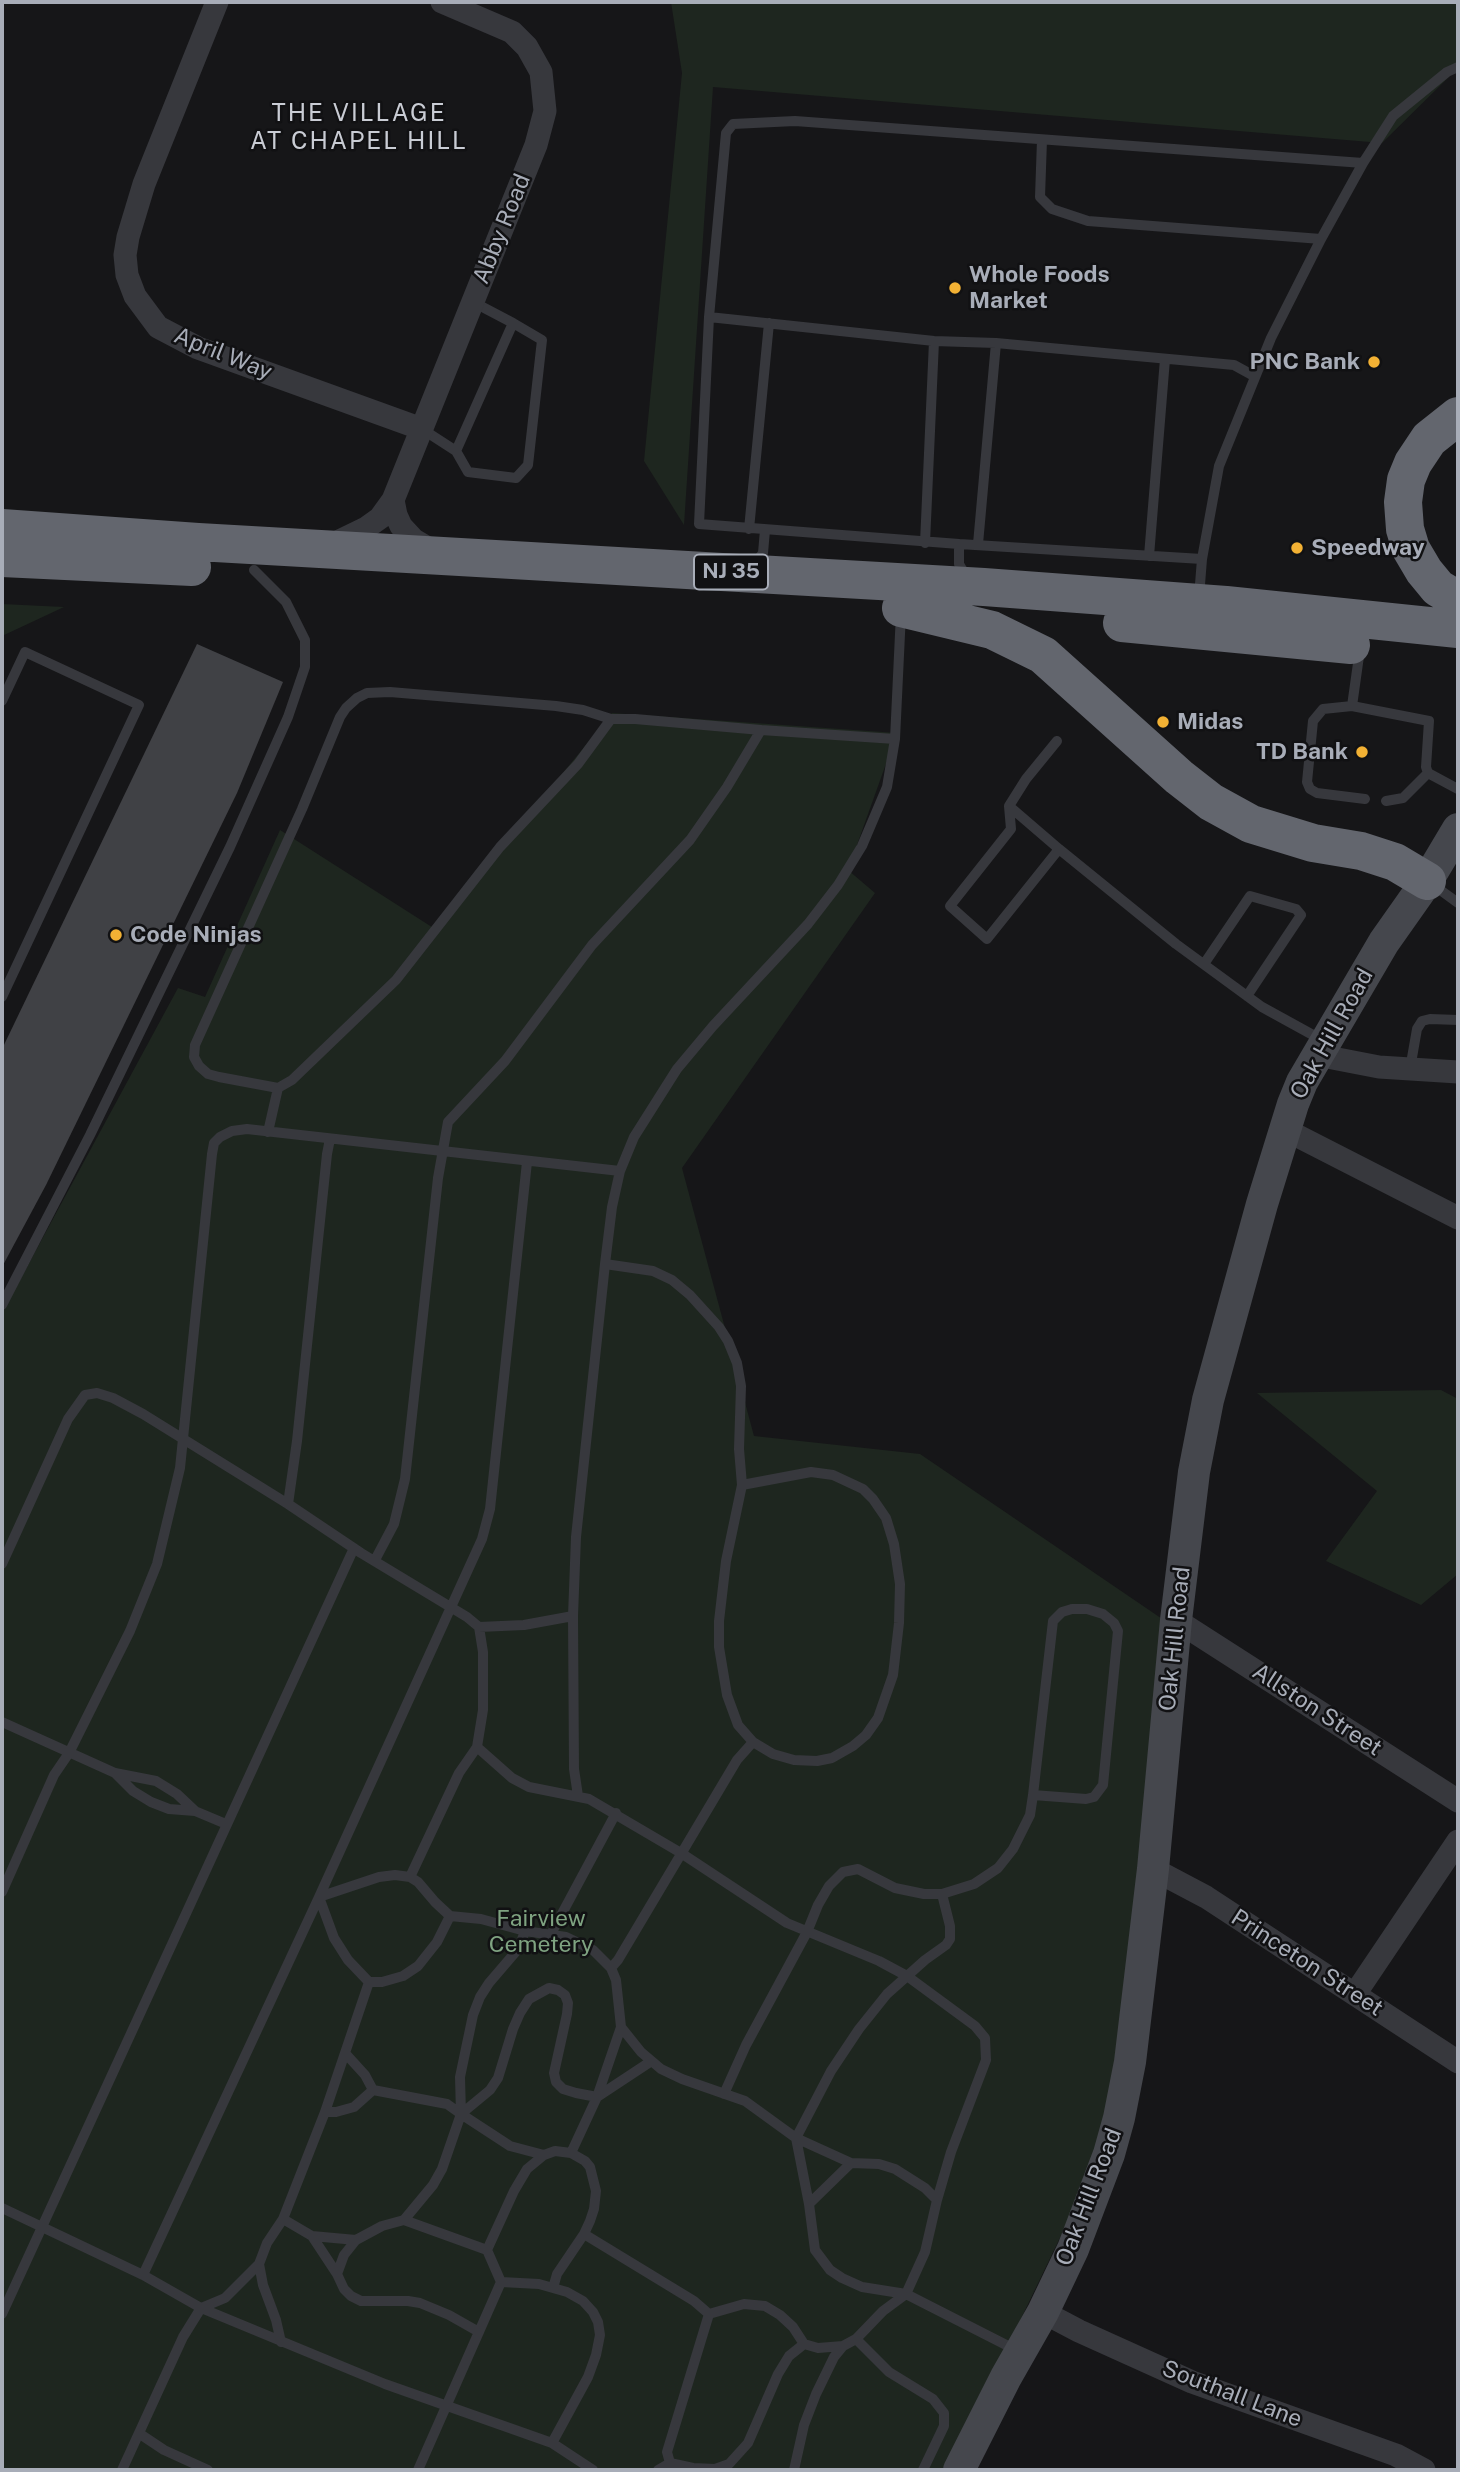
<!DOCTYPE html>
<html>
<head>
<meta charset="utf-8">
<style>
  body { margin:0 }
  #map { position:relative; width:1460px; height:2472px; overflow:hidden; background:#161618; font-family:"Public Sans",sans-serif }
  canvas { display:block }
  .frame { position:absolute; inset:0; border:4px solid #a8adb8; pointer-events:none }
</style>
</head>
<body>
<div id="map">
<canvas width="1460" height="2472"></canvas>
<div class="frame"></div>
</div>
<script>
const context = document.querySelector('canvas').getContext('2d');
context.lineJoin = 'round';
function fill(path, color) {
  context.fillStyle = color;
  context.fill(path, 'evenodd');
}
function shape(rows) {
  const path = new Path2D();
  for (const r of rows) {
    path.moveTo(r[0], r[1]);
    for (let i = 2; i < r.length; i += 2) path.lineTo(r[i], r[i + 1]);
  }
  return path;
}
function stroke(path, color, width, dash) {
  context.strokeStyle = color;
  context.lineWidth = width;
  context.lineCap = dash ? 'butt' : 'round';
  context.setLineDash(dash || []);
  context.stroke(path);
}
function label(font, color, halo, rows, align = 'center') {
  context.font = font + ' "Public Sans",sans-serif';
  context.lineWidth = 5;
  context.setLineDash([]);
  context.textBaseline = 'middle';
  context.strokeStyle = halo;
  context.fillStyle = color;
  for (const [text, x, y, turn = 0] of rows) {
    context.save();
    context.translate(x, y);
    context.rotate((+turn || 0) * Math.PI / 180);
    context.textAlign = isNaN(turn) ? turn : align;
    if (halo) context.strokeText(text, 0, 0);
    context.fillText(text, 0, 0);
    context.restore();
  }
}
fill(shape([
  [671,2,1458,2,1458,68,1382,143,713,87,684,525,644,461,682,73],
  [2,604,64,607,2,636],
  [612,713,897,733,848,870,875,893,682,1168,754,1436,920,1454,1174,1627,1122,2109,948,2470,2,2470,2,1313,178,988,205,997,280,830,435,929],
  [1441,1390,1458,1399,1458,1574,1421,1605,1326,1561,1377,1491,1257,1393]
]), '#1e261f');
fill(shape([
  [197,644,283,682,237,793,46,1185,2,1267,2,1049]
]), '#404145');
stroke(shape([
  [1042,140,1040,197,1052,209,1088,221,1321,239],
  [709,317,934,341,996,343,1234,365,1254,376],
  [422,429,456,451,513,323,473,302],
  [456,451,468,472,516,478,528,465,542,340,513,323],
  [749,529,769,323],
  [925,543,934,341],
  [959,544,699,524,709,317,726,133,733,124,795,121,1363,163],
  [978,544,996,343],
  [1149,556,1165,359],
  [753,566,763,553,765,530],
  [966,576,959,564,959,544,1202,559],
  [1199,597,1202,559,1219,466,1271,338,1321,239,1363,163,1393,116,1447,72,1458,67],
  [1360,649,1352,706,1429,721,1426,767,1428,773],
  [2,701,25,652,139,705,2,997],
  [1352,706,1323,709,1313,721,1307,782,1310,789,1317,793,1365,799],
  [611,719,583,710,556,706,390,692,367,693,357,698,346,708,340,717,302,809,195,1045,194,1057,199,1066,208,1074,219,1077,278,1088,292,1080,396,980,500,847,578,764,611,719,635,719,761,730],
  [1057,741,1026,779,1009,806,1011,829,950,906,987,939,1059,849,1176,944,1247,996,1262,1007,1322,1040],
  [1428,773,1458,789],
  [1386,801,1403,798,1428,773],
  [1009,806,1059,849],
  [1432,884,1458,903],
  [1204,964,1250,896,1296,909,1301,915,1247,996],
  [1410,1069,1417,1029,1422,1021,1430,1019,1458,1020],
  [268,1132,278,1088],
  [605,1264,653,1271,672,1280,690,1295,719,1327,728,1341,737,1363,741,1386,739,1449,742,1485,726,1561,719,1621,719,1647,727,1695,738,1725,753,1742,773,1754,794,1760,817,1761,832,1758,853,1746,866,1735,878,1718,893,1675,899,1623,900,1584,894,1544,886,1518,873,1499,863,1489,833,1475,811,1472,742,1485],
  [2,1305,90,1135,230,847,288,717,305,667,305,640,286,602,254,570],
  [288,1504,297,1441,327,1154,330,1139],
  [375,1560,394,1524,405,1479,438,1178,448,1122,505,1061,592,945,690,840,727,787,761,730,895,739],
  [2,1564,68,1419,85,1395,97,1393,113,1398,143,1414,288,1504,361,1553,467,1617,479,1627,524,1625,573,1616],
  [1072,1609,1087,1609,1103,1614,1114,1623,1118,1631,1103,1785,1094,1797,1086,1799,1033,1795,1053,1621,1062,1612,1072,1609],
  [2,1722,115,1773,156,1781,177,1794,195,1811,226,1824],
  [753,1742,737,1760,618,1960,611,1968,616,1980,621,2027,641,2052,661,2069,682,2079,745,2101,796,2138,851,2163],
  [477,1747,512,1778,529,1787,589,1799,681,1853,787,1923,879,1961,907,1976,975,2026,985,2038,986,2060,951,2152,937,2200],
  [115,1773,133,1791,151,1802,169,1809,195,1811],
  [578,1796,574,1769,573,1616,576,1537,605,1264,612,1207,620,1171,634,1137,677,1069,713,1026,808,924,838,885,862,846,887,787,895,739,901,613],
  [410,1877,459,1773,477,1747,483,1710,483,1652,479,1627],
  [2,1892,54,1775,69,1753,130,1631,157,1564,180,1468,212,1154,214,1143,220,1137,232,1131,247,1129,620,1171],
  [450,1916,437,1942,418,1966,403,1976,382,1982,369,1982,348,1960,334,1938,319,1897,482,1539,490,1509,527,1162],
  [525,1931,519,1948,489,1983,480,1997,473,2015,460,2077,461,2114,510,2146,544,2155],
  [551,1934,616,1813],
  [345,2053,365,2075,373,2090,447,2104,461,2114],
  [724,2094,746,2045,807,1932,818,1905,829,1886,843,1872,858,1869,895,1888,924,1894,942,1894,974,1884,998,1868,1013,1849,1030,1815,1033,1795],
  [325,2112,336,2112,354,2107,373,2090],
  [571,2153,597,2097,650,2062],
  [809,2204,796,2138,831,2071,859,2029,887,1994,925,1960,946,1945,950,1939,950,1926,942,1894],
  [2,2208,143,2275,201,2308,385,2384,552,2443,593,2470],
  [283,2219,312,2236,337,2274,344,2289,351,2296,361,2301,408,2301,420,2303,449,2315,479,2332],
  [404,2220,433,2185,442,2169,461,2114,490,2090,498,2078,513,2029,520,2013,529,1999,549,1988,558,1990,565,1995,568,2003,567,2014,554,2073,556,2082,563,2089,576,2093,597,2097,621,2027],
  [584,2234,694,2301,709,2314],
  [312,2236,356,2240,382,2226,404,2220,487,2250],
  [337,2274,344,2255,356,2240],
  [143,2275,319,1897,379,1877,395,1875,410,1877,418,1882,435,1902,450,1916,481,1919,525,1931,566,1937,593,1950,611,1968],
  [501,2282,539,2284,567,2292,583,2301,593,2312,598,2322,600,2335,596,2355,588,2377,552,2443],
  [2,2314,354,1548],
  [856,2339,889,2372,933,2399,944,2413,944,2426,923,2470],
  [281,2342,276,2320,263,2285,259,2264,267,2243,283,2219,325,2112,369,1982],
  [140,2434,164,2450,208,2470],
  [670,2463,667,2452,709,2314,744,2304,765,2306,780,2315,793,2327,804,2344],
  [122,2470,183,2337,201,2308,225,2298,259,2264],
  [418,2470,501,2282,487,2250,514,2191,527,2169,544,2155,555,2151,571,2153,585,2161,590,2167,596,2191,594,2209,590,2221,584,2234,557,2274,553,2288],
  [658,2470,670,2463,693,2468,715,2469,729,2464,748,2443,778,2374,789,2356,804,2344,818,2348,843,2346],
  [794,2470,804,2425,816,2394,834,2357,843,2346,856,2339,883,2311,906,2294,925,2252,937,2200,925,2188,895,2169,879,2164,851,2163,809,2204,815,2250,830,2270,842,2278,862,2287,906,2294,1018,2351]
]), '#37383d', 10);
stroke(shape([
  [217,2,144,184,128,237,125,255,127,275,135,296,158,327,198,348,422,429],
  [393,500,396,515,401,526,414,540,436,553],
  [331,545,366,528,380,518,393,500,536,145,545,111,541,72,527,47,512,32,442,2],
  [1317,1055,1379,1067,1458,1072],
  [1284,1129,1458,1218],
  [1176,1620,1458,1801],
  [1153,1869,1206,1897,1458,2062],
  [1355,1994,1458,1841],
  [1043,2312,1079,2331,1192,2382,1396,2455,1424,2470]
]), '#37383d', 23);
stroke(shape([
  [959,2470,1006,2377,1043,2312,1073,2249,1109,2154,1119,2118,1130,2062,1153,1869,1176,1620,1194,1472,1208,1400,1262,1204,1293,1104,1302,1082,1384,942,1427,881,1458,829]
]), '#45474d', 32);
stroke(shape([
  [1458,416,1429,439,1413,463,1406,480,1403,502,1405,529,1411,549,1424,571,1438,588,1458,600],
  [2,528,198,542,984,587,1226,605,1458,629],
  [2,558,192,567],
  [901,608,992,630,1043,655,1179,777,1211,802,1251,824,1313,843,1361,851,1395,862,1427,881],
  [1122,623,1351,645]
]), '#63666e', 38);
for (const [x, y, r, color] of [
  [955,288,7,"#f2b134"],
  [1374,362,7,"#f2b134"],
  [1297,548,7,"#f2b134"],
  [1163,722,7,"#f2b134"],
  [1362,752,7,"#f2b134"],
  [116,935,7,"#f2b134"]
]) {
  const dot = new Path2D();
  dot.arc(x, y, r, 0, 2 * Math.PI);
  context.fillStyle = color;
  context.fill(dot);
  stroke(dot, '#111113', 2.5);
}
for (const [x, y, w] of [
  [731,572,74]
]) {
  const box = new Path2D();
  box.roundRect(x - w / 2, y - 17.5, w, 35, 5);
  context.fillStyle = '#111113';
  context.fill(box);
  stroke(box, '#a8adb8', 2);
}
label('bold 21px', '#a8adb8', null, [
  ["NJ 35",731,572]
]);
label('23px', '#a8adb8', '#111113', [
  ["Abby Road",502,229,-68],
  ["April Way",223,354,22],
  ["Oak Hill Road",1332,1034,-61],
  ["Oak Hill Road",1175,1639,-84],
  ["Allston Street",1317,1710,33],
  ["Princeton Street",1307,1963,33],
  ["Oak Hill Road",1089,2197,-69],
  ["Southall Lane",1232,2394,21]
]);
label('bold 23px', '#a8adb8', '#111113', [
  ["Whole Foods",969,275],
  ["Market",969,301],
  ["PNC Bank",1360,362,"right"],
  ["Speedway",1311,548],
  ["Midas",1177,722],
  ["TD Bank",1348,752,"right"],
  ["Code Ninjas",130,935]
], 'left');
label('23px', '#7fa381', '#111113', [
  ["Fairview",541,1919],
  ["Cemetery",541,1945]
]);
context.letterSpacing = '2px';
label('24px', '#c9ccd4', '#111113', [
  ["THE VILLAGE",359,114],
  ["AT CHAPEL HILL",359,142]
]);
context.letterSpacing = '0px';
</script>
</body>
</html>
